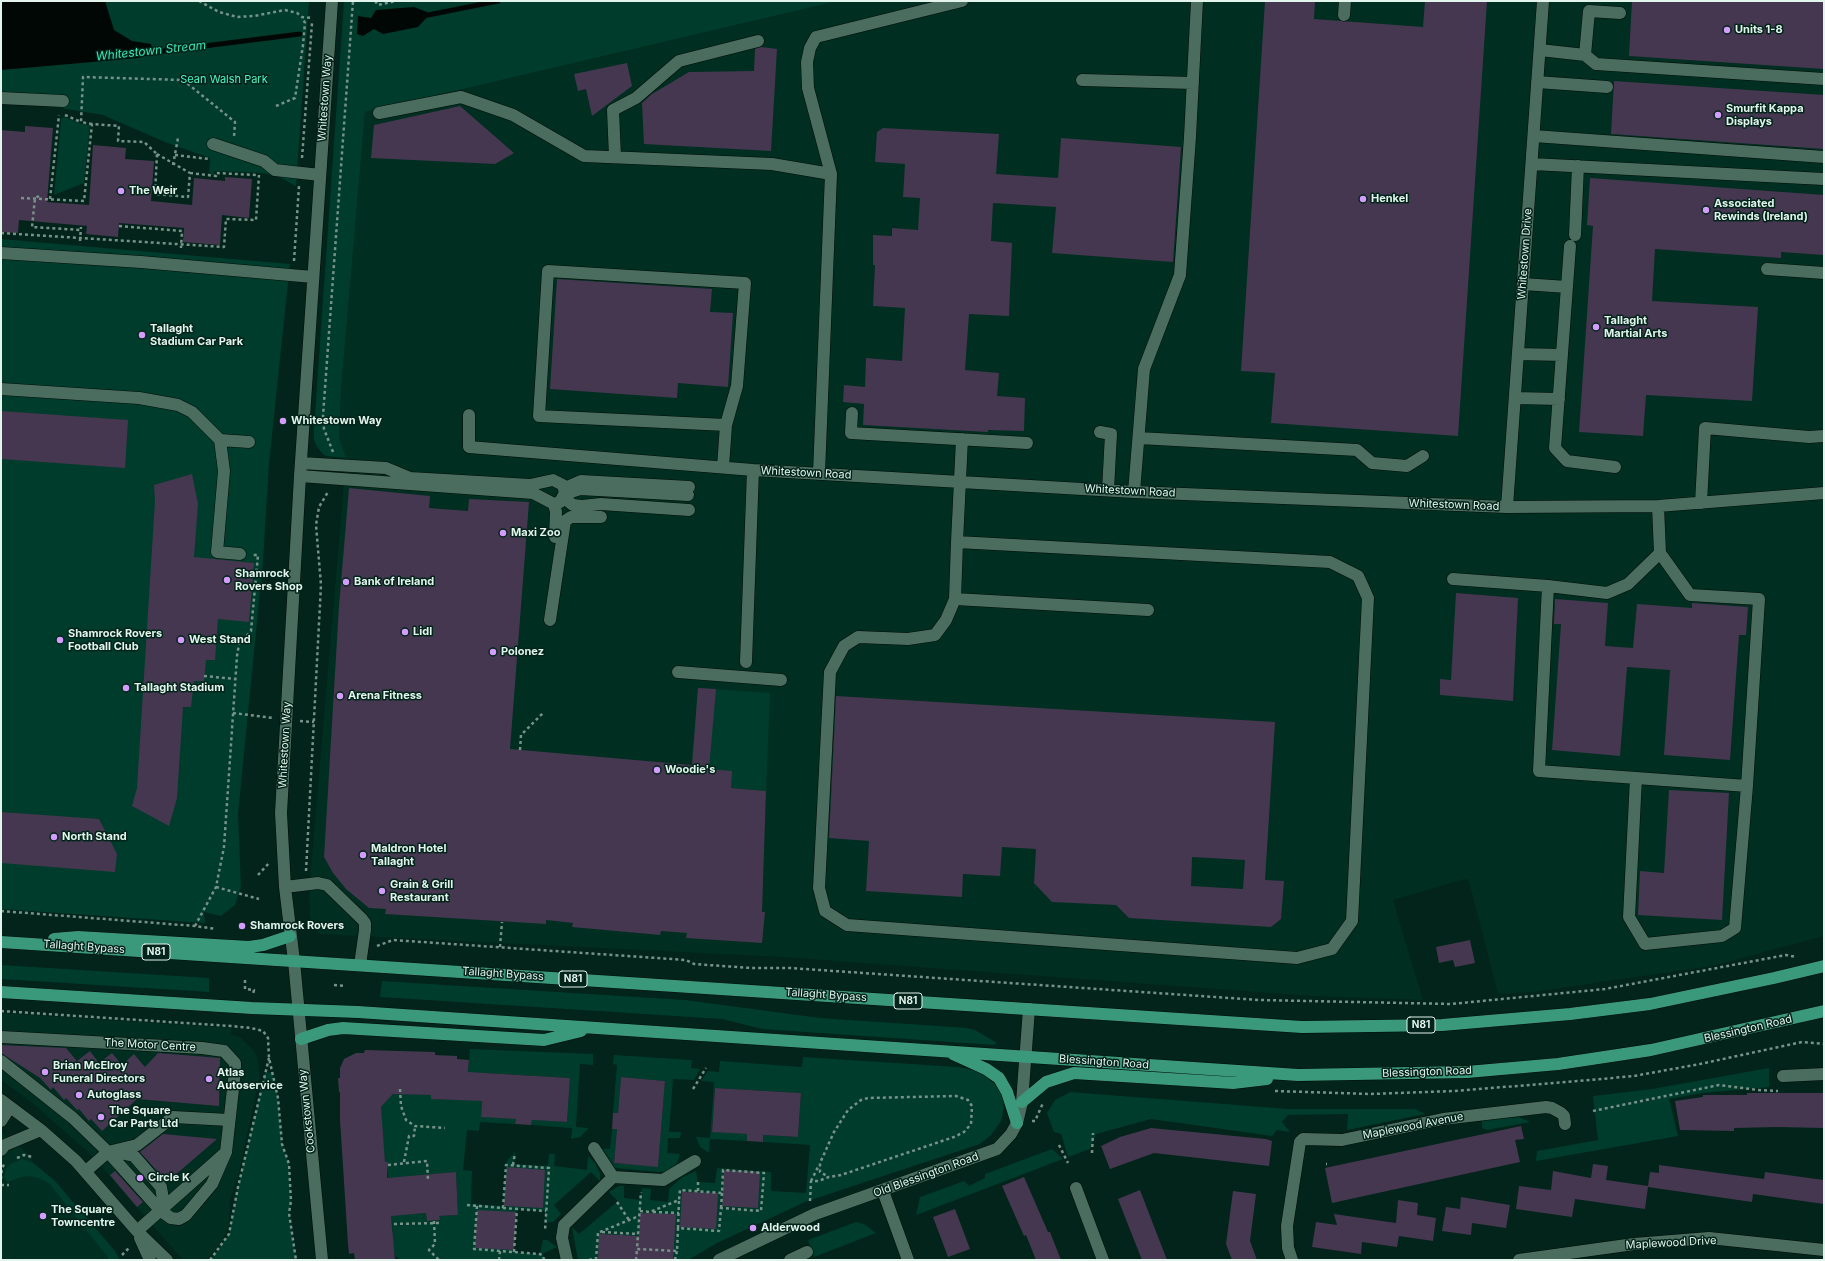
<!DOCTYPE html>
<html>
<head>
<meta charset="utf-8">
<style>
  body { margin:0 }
  #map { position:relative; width:1825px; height:1261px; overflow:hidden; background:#02241a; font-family:Inter,sans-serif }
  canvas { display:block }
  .frame { position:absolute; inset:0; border:2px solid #e2f4ec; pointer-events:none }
</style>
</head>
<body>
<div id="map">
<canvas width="1825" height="1261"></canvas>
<div class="frame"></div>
</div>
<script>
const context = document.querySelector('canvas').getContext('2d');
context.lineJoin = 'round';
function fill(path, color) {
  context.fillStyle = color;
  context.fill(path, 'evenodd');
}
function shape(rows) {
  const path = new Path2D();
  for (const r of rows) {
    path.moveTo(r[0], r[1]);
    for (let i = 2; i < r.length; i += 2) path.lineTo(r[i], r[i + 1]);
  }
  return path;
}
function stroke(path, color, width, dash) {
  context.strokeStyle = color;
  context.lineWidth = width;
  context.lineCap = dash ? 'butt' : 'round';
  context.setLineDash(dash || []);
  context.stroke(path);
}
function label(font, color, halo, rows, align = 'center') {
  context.font = font + ' Inter,sans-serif';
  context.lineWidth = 3;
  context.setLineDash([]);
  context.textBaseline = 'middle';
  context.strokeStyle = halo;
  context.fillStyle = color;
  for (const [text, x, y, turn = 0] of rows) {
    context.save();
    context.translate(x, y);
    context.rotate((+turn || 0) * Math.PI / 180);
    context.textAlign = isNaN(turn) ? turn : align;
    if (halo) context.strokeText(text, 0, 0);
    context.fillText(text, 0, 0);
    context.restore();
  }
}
fill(shape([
  [838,1,1824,1,1824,936,1712,966,1533,992,1498,994,1468,878,1393,900,1423,1000,1312,996,782,957,319,934,310,922,309,892,346,458,339,436,341,390,365,112],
  [1,1013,231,1028,231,1034,241,1038,254,1051,258,1059,260,1076,238,1177,230,1200,229,1225,222,1241,207,1260,183,1260,89,1153,31,1102,1,1080],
  [1,1132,32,1157,33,1163,54,1180,115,1251,120,1260,1,1260]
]), '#002e20');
fill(shape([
  [1,1,309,1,296,186,281,178,264,173,214,171,214,175,209,175,210,158,165,142,103,115,48,106,1,101],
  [344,1,838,1,365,112,341,390,339,437,346,458,326,456,323,454,317,447,314,440,314,428],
  [64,117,82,124,90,125,84,183,54,195,61,119],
  [1,239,290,264,269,464,263,561,238,814,241,887,235,905,221,916,204,912,205,923,1,909],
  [698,688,770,693,766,791,690,784],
  [1,965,209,978,209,992,1,979],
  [382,981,685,1000,820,1018,967,1028,975,1030,997,1043,994,1045,762,1029,722,1019,380,997],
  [470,1049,593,1054,593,1065,580,1064,576,1127,589,1128,580,1137,571,1139,572,1128,531,1125,532,1120,567,1122,570,1078,484,1073,481,1116,516,1119,515,1124,480,1122,479,1131,467,1130,463,1170,472,1171,471,1204,503,1206,506,1165,508,1159,515,1153,514,1164,548,1166,549,1154,555,1154,554,1166,587,1170,588,1156,595,1163,600,1173,600,1181,591,1172,554,1205,561,1214,553,1222,545,1223,546,1211,517,1209,514,1252,540,1254,543,1240,547,1240,557,1247,542,1254,547,1260,401,1260,395,1256,391,1233,393,1232,390,1210,414,1214,426,1213,427,1221,439,1220,439,1216,458,1215,456,1172,388,1182,388,1162,385,1162,380,1108,395,1092,404,1094,431,1095,432,1099,466,1100],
  [614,1055,692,1060,691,1068,700,1069,694,1080,673,1079,669,1132,681,1132,680,1138,668,1138,667,1153,680,1154,677,1163,667,1171,659,1172,615,1168,603,1149,610,1149,612,1129,617,1129,614,1163,658,1166,665,1081,621,1077,618,1113,613,1113,617,1065,613,1064],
  [803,1057,958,1067,978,1071,996,1085,1002,1095,1004,1107,1001,1121,991,1135,980,1144,805,1202,717,1243,688,1260,578,1260,572,1227,579,1234,618,1201,609,1192,619,1186,624,1186,624,1198,640,1200,642,1188,651,1189,650,1200,668,1202,669,1189,681,1178,696,1171,698,1182,715,1183,717,1168,771,1172,771,1191,806,1193,810,1145,763,1142,763,1135,798,1137,801,1093,715,1088,712,1131,747,1134,747,1141,710,1139,709,1153,700,1147,696,1137,710,1138,714,1082,701,1081,708,1071,719,1072,720,1061,802,1067],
  [1769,1068,1769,1087,1702,1093,1669,1099,1678,1136,1536,1161,1537,1151,1598,1140,1593,1096,1652,1089],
  [272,1072,278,1098,282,1144,289,1164,291,1201,289,1213,296,1260,211,1260,229,1234,238,1187,265,1073],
  [1070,1092,1288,1109,1415,1109,1425,1114,1347,1130,1348,1114,1288,1115,1282,1122,1290,1132,1277,1130,1272,1136,1151,1119,1096,1134,1090,1149,1068,1157,1061,1134,1054,1132,1047,1113,1055,1100],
  [1519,1117,1530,1122,1487,1130,1482,1128,1482,1120],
  [1052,1149,1063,1159,916,1215,920,1197,964,1181,969,1186,985,1178,985,1174],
  [22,1159,33,1163,54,1180,115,1251,120,1260,109,1260,107,1256,49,1183,39,1178,29,1176,21,1177,8,1182,4,1178,6,1169,10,1164],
  [856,1222,864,1224,876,1233,814,1257,808,1240]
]), '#003c2c');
fill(shape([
  [1,1,105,1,114,30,132,41,151,44,153,54,138,58,1,70],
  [414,7,427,12,429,15,418,27,383,34,374,29,363,36,357,34,358,16,371,18,376,10]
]), '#000704');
stroke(shape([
  [423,16,498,1],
  [148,53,300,34]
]), '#000704', 5);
fill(shape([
  [1265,1,1315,1,1314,19,1423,27,1425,1,1487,1,1458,436,1271,423,1275,373,1241,371],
  [1632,1,1824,1,1824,69,1629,56],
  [761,47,777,49,771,151,644,144,642,103,652,94,689,72,754,71,755,49],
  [627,63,632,86,592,116,586,89,578,91,574,74],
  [1614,81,1824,95,1824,149,1611,134],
  [460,106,514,153,495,164,371,158,374,125],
  [25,126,53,128,47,202,89,205,93,145,126,148,125,159,154,161,151,201,192,205,194,178,225,181,225,177,252,179,249,218,222,215,220,245,183,242,184,228,119,223,118,237,86,234,87,226,19,220,18,233,1,232,1,130,25,132],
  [883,128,999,134,996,174,1058,178,1061,138,1181,147,1173,262,1052,253,1056,207,993,203,991,241,1012,243,1009,316,969,314,965,370,999,373,997,396,1025,398,1024,431,988,430,988,432,863,425,864,404,843,402,844,385,865,387,866,358,902,361,905,308,873,306,875,265,873,265,873,235,892,236,892,228,918,230,920,198,903,197,905,164,875,162,877,132],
  [1590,178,1824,195,1824,255,1781,252,1781,258,1655,249,1652,301,1758,307,1752,401,1646,395,1643,436,1579,432,1593,226,1587,225],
  [557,279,712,289,710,312,733,313,728,387,678,383,677,398,550,389],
  [1,411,128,420,125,468,1,459],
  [192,474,198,504,194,557,254,563,249,622,218,619,215,660,206,660,204,681,194,681,191,707,183,707,177,798,169,826,132,806,137,788,155,501,154,485],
  [349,488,430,496,429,508,468,511,469,499,529,502,510,749,692,765,698,688,716,689,709,769,732,771,731,788,766,791,762,912,765,912,762,943,686,938,687,933,661,931,660,935,572,927,573,923,546,920,546,924,385,914,386,909,369,908,346,889,333,873,324,857,339,606],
  [1456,593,1518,598,1513,701,1440,695,1440,679,1451,680],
  [1555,599,1608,603,1605,646,1633,648,1637,604,1692,608,1692,603,1748,607,1746,635,1739,635,1730,760,1664,755,1670,670,1627,667,1620,756,1552,750,1561,624,1554,624],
  [836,696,1275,722,1265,880,1284,881,1281,919,1271,927,1129,918,1116,905,1052,902,1034,883,1036,849,1002,847,1000,876,963,874,962,897,866,891,869,841,829,838],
  [1192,857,1245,860,1243,889,1191,886],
  [1669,790,1729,793,1722,920,1638,915,1640,871,1664,873],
  [1,812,99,819,117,854,115,872,1,863],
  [1470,940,1475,963,1455,967,1453,960,1439,963,1436,947],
  [1,1045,66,1048,77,1061,90,1051,99,1063,112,1053,122,1065,134,1054,145,1067,158,1053,220,1058,219,1106,137,1099,102,1131,91,1119,89,1121,79,1109,77,1110,66,1098,64,1100,53,1087,51,1090,40,1078,1,1053],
  [365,1050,435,1052,435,1055,457,1056,457,1059,469,1060,468,1072,570,1078,567,1122,532,1120,531,1125,515,1124,516,1119,481,1117,482,1101,431,1099,431,1095,393,1094,381,1107,385,1162,388,1162,387,1178,456,1172,458,1215,439,1216,440,1220,427,1221,426,1213,391,1216,395,1260,355,1260,354,1253,349,1254,348,1244,340,1120,340,1092,339,1092,338,1078,340,1078,340,1068,344,1059,356,1053,364,1053],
  [621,1077,665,1081,658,1167,614,1163,617,1129,612,1129,613,1113,618,1113],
  [715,1088,801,1093,798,1137,763,1135,763,1142,747,1141,747,1134,712,1132],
  [1747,1093,1824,1093,1823,1128,1778,1127,1734,1128,1734,1131,1680,1130,1675,1101,1703,1097,1703,1095,1747,1095],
  [1521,1126,1524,1139,1515,1140,1520,1162,1332,1203,1325,1168],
  [1151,1128,1266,1139,1272,1141,1269,1166,1154,1153,1110,1169,1101,1146,1120,1137],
  [163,1134,217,1139,167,1182,140,1152],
  [1593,1164,1608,1166,1606,1180,1648,1186,1650,1172,1659,1173,1659,1165,1764,1179,1765,1172,1824,1180,1824,1204,1753,1194,1752,1202,1648,1187,1645,1209,1575,1199,1572,1217,1516,1209,1519,1186,1551,1190,1553,1171,1591,1178],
  [507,1167,545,1170,543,1208,504,1206],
  [724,1170,760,1172,758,1208,722,1206],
  [115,1171,143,1202,137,1207,110,1175],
  [1024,1177,1048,1232,1050,1232,1061,1260,1036,1260,1026,1235,1024,1236,1002,1186],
  [1140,1190,1155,1229,1167,1260,1142,1260,1123,1212,1118,1199],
  [1233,1191,1256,1194,1250,1241,1257,1260,1232,1260,1226,1244],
  [682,1192,718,1193,716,1229,680,1227],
  [1461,1197,1510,1205,1506,1228,1472,1223,1471,1235,1442,1231,1446,1207,1460,1209],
  [1398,1200,1418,1203,1417,1215,1436,1218,1433,1241,1399,1236,1397,1247,1362,1242,1361,1254,1312,1247,1316,1222,1337,1225,1334,1214,1396,1223],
  [955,1209,970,1249,948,1257,933,1217],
  [477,1210,516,1212,514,1250,475,1248],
  [640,1213,676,1214,673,1260,598,1260,599,1234,639,1236]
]), '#453750');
const minor = shape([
  [1344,15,1345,1],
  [1540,50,1585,55,1596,64,1824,79],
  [1585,55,1589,11,1620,13],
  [1082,80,1193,83],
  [1537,82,1607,87],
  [1,98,63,101],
  [379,113,461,97,513,115,584,156,772,164,831,174],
  [1534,136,1824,157],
  [213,144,264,161,275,170,320,175],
  [615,157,613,110,636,98,679,61,758,41],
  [1532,164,1824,179],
  [1575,235,1578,166],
  [1570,246,1555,448,1567,461,1615,467],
  [1,253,141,262,313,277],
  [1767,269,1824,273],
  [1523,284,1567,287],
  [1518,354,1562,355],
  [1,389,139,398,178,405,192,412,220,440,224,471,217,552,240,554],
  [1515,398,1559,399],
  [852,413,851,433,1027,443],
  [469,415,469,447,753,470,1134,492,1507,507,1658,506,1824,493],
  [1100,432,1111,434,1108,490],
  [1139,438,1357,450,1372,463,1407,466,1423,456],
  [220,440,249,442],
  [723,467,726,425,539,416,548,271,745,283,737,386,726,425],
  [819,473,831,174,808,88,807,62,810,48,816,37,962,1],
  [300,476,533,493,554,504,560,502,565,493,563,485,553,480,530,485,410,478,386,468,301,463],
  [565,488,581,481,689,487],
  [1134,492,1144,369,1180,275,1190,137,1197,1],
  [568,493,580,489,688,495],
  [564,498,573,505,582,506,601,504,689,510],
  [1701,503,1705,428,1809,437,1824,436],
  [554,504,556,512,555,537],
  [1507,507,1543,1],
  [957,542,1330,562,1358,576,1368,598,1352,921,1332,949,1297,958,847,925,825,911,819,888,830,672,844,646,858,637,908,639,935,635,946,620,955,599,957,542],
  [957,542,962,439],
  [1453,579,1548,586,1607,593,1628,584,1660,553],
  [1548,586,1539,771,1747,786],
  [955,599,1148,610],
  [550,620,565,521,571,517,601,517],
  [746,662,753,470],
  [678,672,781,680],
  [1636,778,1629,917,1645,944,1722,936,1735,928,1747,786,1759,599,1690,595,1660,553,1658,506],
  [285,887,318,883,327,885,362,919,365,923,365,930,360,965],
  [1,1037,202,1048,224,1051,235,1063,235,1071,226,1152,212,1184,186,1215,179,1219,171,1218,161,1211,108,1152,73,1118,1,1061],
  [1783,1076,1824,1074],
  [1,1100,41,1130,76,1161,137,1231,167,1260],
  [1,1121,10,1107],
  [594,1148,613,1177],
  [1,1150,5,1145,41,1130],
  [115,1152,134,1156,161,1187,163,1199,161,1211],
  [86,1171,108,1152,137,1145,173,1117,229,1120],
  [1076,1188,1103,1260],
  [883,1191,908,1260],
  [137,1231,224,1154],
  [140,1238,150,1260],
  [322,1260,294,961,285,887,281,813,300,476,332,1],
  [567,1260,562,1238,564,1225,613,1177,663,1180,695,1161],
  [719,1260,815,1214,997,1149,1011,1134,1017,1123,1022,1102,1029,1009],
  [790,1260,807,1252],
  [1292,1260,1288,1248,1287,1226,1300,1142,1303,1139,1342,1140,1443,1119,1546,1107,1552,1108,1561,1113,1564,1116,1565,1124],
  [1519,1260,1634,1244,1709,1238,1824,1250]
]);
const major = shape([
  [54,939,78,937,249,947,263,945,290,936],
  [1,942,1302,1027,1442,1025,1570,1014,1650,1004,1774,978,1824,966],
  [1,992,252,1008,358,1012,1298,1075,1467,1072,1558,1064,1651,1050,1824,1011],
  [301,1039,328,1030,343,1028,544,1040,581,1031],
  [953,1054,986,1069,999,1078,1007,1092,1017,1123],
  [1022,1102,1046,1082,1074,1073,1233,1083,1267,1079]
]);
stroke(minor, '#000c06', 13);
stroke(major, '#000c06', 13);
stroke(shape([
  [199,1,219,12,237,17,254,16,285,10,297,13,302,17,312,18],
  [375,1,378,5,396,1],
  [276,106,295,98,303,45,305,23,302,17],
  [65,115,81,122],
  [92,124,81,122,83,77,183,80,235,122,234,137],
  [157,154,190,173,188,197,155,194,157,154],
  [175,155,209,159],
  [302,158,312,23],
  [173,165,178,138],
  [190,173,216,176,216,173,256,175],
  [39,196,35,198,32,227,81,230],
  [21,198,84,201,92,124,119,126,118,141,144,142,157,154],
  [50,199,59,115],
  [119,226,182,231,181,248],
  [1,233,224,247,226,219,256,220,259,175],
  [80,241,81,227],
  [294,261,299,186],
  [333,452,324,429,323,416,353,1],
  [204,676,235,679],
  [233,713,273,718],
  [300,721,314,722],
  [520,750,521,735,543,713],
  [306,871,321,585,316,525,319,507,328,492],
  [258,875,270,862],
  [216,887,259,899],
  [1,911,195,926,216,929],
  [195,926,216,887,224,847,237,656,239,644,251,631,258,555,253,555],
  [377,946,393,940,686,960,694,964,751,968,790,968,1259,1000,1451,1004,1605,989,1786,955,1797,957],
  [500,947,502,922],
  [245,980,245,989,254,990,253,994],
  [334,985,345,986],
  [1,1011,231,1026,251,1028,263,1031,268,1038,269,1058,278,1098,282,1144,289,1164,291,1201,289,1213,296,1260],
  [400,1089,401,1106,406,1120,415,1126,445,1128],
  [693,1089,706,1068],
  [1275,1091,1370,1094,1454,1091,1579,1081,1634,1076,1700,1064,1802,1042,1824,1044],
  [1593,1111,1719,1085,1758,1090,1778,1091],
  [1032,1121,1035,1121,1043,1103],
  [1059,1145,1068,1163],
  [1092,1153,1093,1133],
  [17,1158,24,1155,32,1157],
  [404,1162,409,1136,414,1136,415,1126],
  [1326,1164,1327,1164],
  [388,1165,427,1161,428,1180],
  [513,1165,515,1153],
  [1,1179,2,1168,5,1163],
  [811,1181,819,1165],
  [1,1185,9,1185],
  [698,1191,698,1182],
  [810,1201,811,1181,818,1181,829,1177,841,1175,954,1137,964,1132,971,1124,972,1106,968,1100,956,1096,868,1098,861,1100,848,1110,834,1132,820,1163,820,1172,829,1177],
  [617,1202,629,1220],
  [467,1205,503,1208,506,1165,549,1168,545,1231],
  [477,1206,474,1249,500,1251],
  [503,1208,546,1211],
  [721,1208,722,1193],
  [640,1211,650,1212,679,1200,680,1190,722,1193,723,1170,764,1173,761,1211,721,1208,719,1231,678,1228,677,1251,637,1249,638,1234,641,1192],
  [653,1212,679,1213],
  [434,1221,435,1244,429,1250,439,1260],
  [394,1224,439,1223],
  [678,1228,679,1200],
  [600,1232,639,1216],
  [602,1232,638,1234],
  [514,1252,517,1209],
  [122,1255,129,1248],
  [210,1260,229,1234,238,1187,269,1058],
  [499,1260,500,1251,540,1254,543,1256,544,1260],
  [589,1260,596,1258],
  [596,1260,598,1233],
  [636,1260,637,1249],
  [675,1260,677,1251]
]), '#789289', 2.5, [3, 3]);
stroke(minor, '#4b6d5f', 12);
stroke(major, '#3b997b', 12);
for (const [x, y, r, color] of [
  [1727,30,4,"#d39cfd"],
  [1718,115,4,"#d39cfd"],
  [121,191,4,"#d39cfd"],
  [1363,199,4,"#d39cfd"],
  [1706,210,4,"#d39cfd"],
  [1596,327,4,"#d39cfd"],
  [142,335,4,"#d39cfd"],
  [283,421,4,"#d39cfd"],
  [503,533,4,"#d39cfd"],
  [227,580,4,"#d39cfd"],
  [346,582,4,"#d39cfd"],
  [405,632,4,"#d39cfd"],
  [60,640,4,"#d39cfd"],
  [181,640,4,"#d39cfd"],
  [493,652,4,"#d39cfd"],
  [126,688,4,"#d39cfd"],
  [340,696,4,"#d39cfd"],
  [657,770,4,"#d39cfd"],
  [54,837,4,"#d39cfd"],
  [363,855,4,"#d39cfd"],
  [382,891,4,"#d39cfd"],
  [242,926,4,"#d39cfd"],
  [45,1072,4,"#d39cfd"],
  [209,1079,4,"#d39cfd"],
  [79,1095,4,"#d39cfd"],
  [101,1117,4,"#d39cfd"],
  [140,1178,4,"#d39cfd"],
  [43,1216,4,"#d39cfd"],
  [753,1228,4,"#d39cfd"]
]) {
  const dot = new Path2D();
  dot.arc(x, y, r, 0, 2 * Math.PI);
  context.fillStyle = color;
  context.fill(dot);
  stroke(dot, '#02241a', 1.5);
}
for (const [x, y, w] of [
  [156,952,28],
  [573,979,28],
  [908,1001,28],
  [1421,1025,28]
]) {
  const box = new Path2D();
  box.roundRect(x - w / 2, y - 8, w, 16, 3);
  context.fillStyle = '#02241a';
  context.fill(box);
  stroke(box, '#e2f4ec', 1);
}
label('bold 10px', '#e2f4ec', null, [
  ["N81",156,952],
  ["N81",573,979],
  ["N81",908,1001],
  ["N81",1421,1025]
]);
label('bold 11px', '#e2f4ec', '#02241a', [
  ["Units 1-8",1735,30],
  ["Smurfit Kappa",1726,109],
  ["Displays",1726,122],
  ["The Weir",129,191],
  ["Henkel",1371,199],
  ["Associated",1714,204],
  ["Rewinds (Ireland)",1714,217],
  ["Tallaght",1604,321],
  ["Martial Arts",1604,334],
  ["Tallaght",150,329],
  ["Stadium Car Park",150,342],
  ["Whitestown Way",291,421],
  ["Maxi Zoo",511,533],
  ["Shamrock",235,574],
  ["Rovers Shop",235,587],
  ["Bank of Ireland",354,582],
  ["Lidl",413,632],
  ["Shamrock Rovers",68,634],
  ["Football Club",68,647],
  ["West Stand",189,640],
  ["Polonez",501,652],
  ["Tallaght Stadium",134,688],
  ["Arena Fitness",348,696],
  ["Woodie's",665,770],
  ["North Stand",62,837],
  ["Maldron Hotel",371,849],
  ["Tallaght",371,862],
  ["Grain & Grill",390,885],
  ["Restaurant",390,898],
  ["Shamrock Rovers",250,926],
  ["Brian McElroy",53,1066],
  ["Funeral Directors",53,1079],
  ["Atlas",217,1073],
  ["Autoservice",217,1086],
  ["Autoglass",87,1095],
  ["The Square",109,1111],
  ["Car Parts Ltd",109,1124],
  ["Circle K",148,1178],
  ["The Square",51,1210],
  ["Towncentre",51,1223],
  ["Alderwood",761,1228]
], 'left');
label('11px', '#4ef4c1', '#02241a', [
  ["Sean Walsh Park",224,80]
]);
label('11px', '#e2f4ec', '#02241a', [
  ["Whitestown Way",325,98,-86],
  ["Whitestown Drive",1525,254,-86],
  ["Whitestown Road",806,473,3],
  ["Whitestown Road",1130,491,3],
  ["Whitestown Road",1454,505,2],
  ["Whitestown Way",285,745,-87],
  ["Tallaght Bypass",84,947,4],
  ["Tallaght Bypass",503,974,4],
  ["Tallaght Bypass",826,995,4],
  ["Blessington Road",1748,1029,-13],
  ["The Motor Centre",150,1045,3],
  ["Blessington Road",1104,1062,4],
  ["Blessington Road",1427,1072,-2],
  ["Cookstown Way",307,1111,-96],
  ["Maplewood Avenue",1413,1126,-11],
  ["Old Blessington Road",926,1175,-20],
  ["Maplewood Drive",1671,1243,-3]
]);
label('italic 12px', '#3ae6b3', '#02241a', [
  ["Whitestown Stream",151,51,-6]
]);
</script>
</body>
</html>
